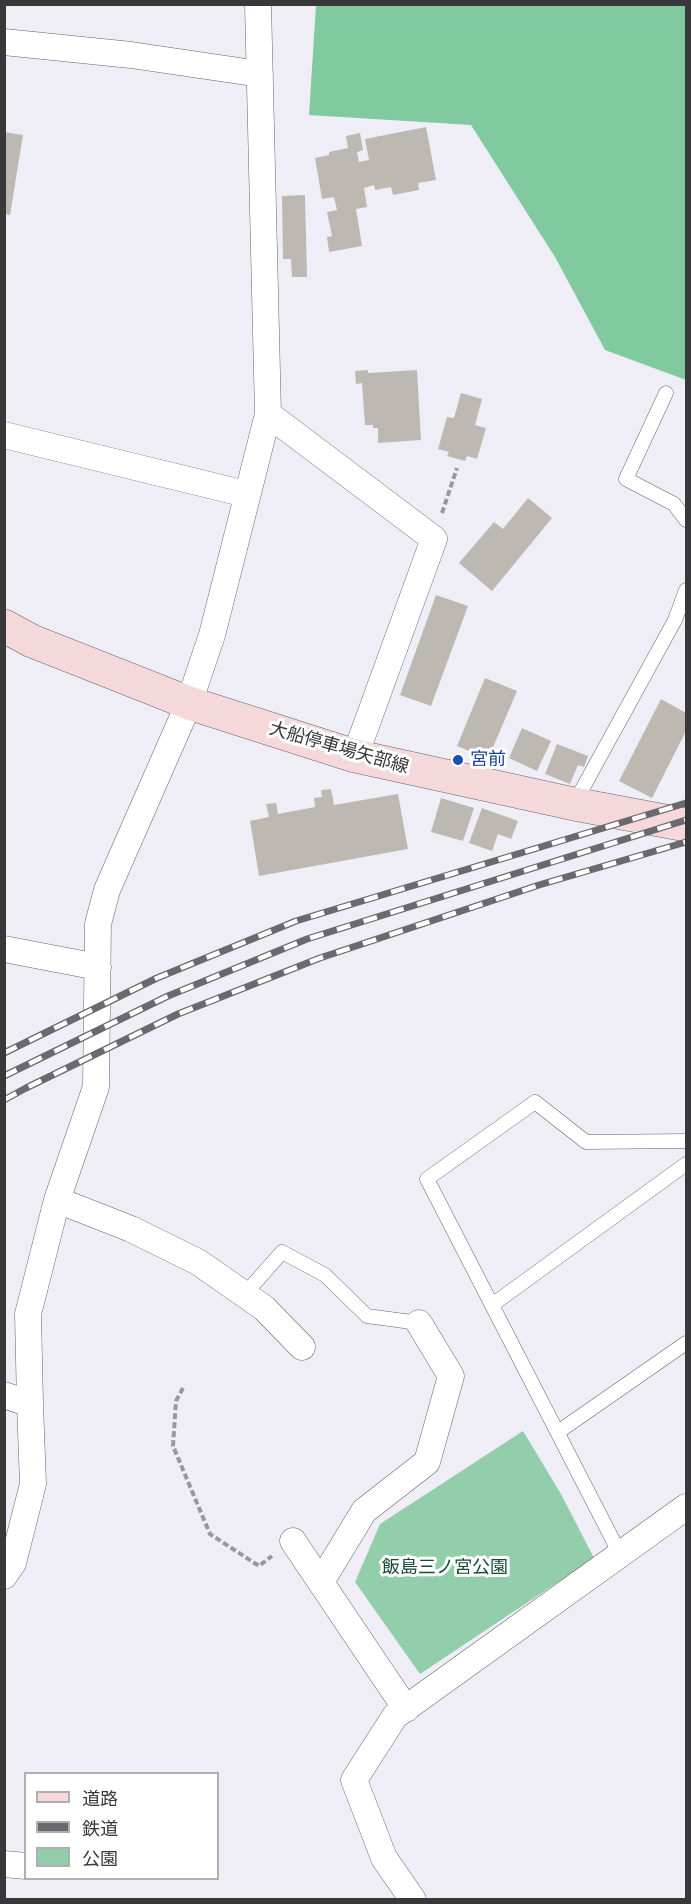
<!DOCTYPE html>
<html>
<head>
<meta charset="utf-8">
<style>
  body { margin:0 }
  #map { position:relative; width:691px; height:1904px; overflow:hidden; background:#efeef7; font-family:Figtree,"Noto Sans JP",sans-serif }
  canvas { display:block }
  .frame { position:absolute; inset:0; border:6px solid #38383b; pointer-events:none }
  .legend { position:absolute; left:24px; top:1772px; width:195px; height:108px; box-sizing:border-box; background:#fff; border:2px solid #afafb1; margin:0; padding:8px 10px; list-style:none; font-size:18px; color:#38383b }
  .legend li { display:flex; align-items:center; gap:12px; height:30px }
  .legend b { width:30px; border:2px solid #afafb1 }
</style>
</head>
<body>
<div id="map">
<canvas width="691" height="1904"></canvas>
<div class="frame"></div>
<ul class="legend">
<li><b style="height:8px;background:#f4d8da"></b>道路</li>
<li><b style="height:8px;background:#6a696e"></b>鉄道</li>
<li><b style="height:16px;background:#92ceaa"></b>公園</li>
</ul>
</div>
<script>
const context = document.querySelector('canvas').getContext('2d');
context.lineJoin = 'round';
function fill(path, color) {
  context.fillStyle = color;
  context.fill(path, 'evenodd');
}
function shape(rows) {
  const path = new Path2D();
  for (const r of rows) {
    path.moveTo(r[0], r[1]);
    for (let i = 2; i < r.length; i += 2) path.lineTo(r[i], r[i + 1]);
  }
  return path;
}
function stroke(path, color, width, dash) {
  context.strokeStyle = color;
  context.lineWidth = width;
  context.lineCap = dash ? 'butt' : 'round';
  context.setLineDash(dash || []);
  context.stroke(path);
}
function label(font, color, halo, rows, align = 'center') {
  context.font = font + ' Figtree,"Noto Sans JP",sans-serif';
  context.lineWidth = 6;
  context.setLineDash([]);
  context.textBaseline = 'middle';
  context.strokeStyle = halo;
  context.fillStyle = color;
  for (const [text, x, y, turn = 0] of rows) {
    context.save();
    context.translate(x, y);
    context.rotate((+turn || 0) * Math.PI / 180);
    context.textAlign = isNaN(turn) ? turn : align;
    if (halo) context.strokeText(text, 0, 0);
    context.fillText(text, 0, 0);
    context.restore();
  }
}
fill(shape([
  [523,1431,561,1494,594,1558,420,1674,355,1582,380,1524]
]), '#92ceaa');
fill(shape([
  [316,5,686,5,686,380,605,350,555,257,471,125,309,115]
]), '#81caa0');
fill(shape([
  [426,127,436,180,418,183,419,190,393,195,391,187,375,190,374,185,364,188,367,207,356,209,362,246,329,252,327,237,332,236,327,212,337,210,334,197,322,199,315,158,329,155,329,152,348,148,346,136,360,133,363,150,357,152,359,162,369,160,365,139],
  [4,132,23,135,10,215,4,214],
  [305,195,307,277,292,277,291,259,283,259,282,196],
  [368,370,368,373,417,370,421,440,378,443,378,428,373,428,373,425,365,425,362,383,356,384,355,371],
  [461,393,482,399,475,425,486,428,477,459,467,456,465,461,447,456,449,452,438,449,447,417,454,418],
  [528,498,552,518,492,591,459,563,494,522,503,529],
  [436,595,468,606,431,706,400,695],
  [485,678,517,691,488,759,457,746],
  [661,699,686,713,686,731,652,798,619,781],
  [522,728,551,741,537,771,509,758],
  [557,744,588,756,584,767,578,765,570,784,545,774],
  [331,789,334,805,398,794,408,849,259,876,250,821,269,817,266,804,276,803,278,814,315,807,314,798,322,797,321,790],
  [441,798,474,808,463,841,431,832],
  [482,808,518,821,511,839,498,834,492,851,469,843]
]), '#bdb8b1');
const service = shape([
  [666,393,626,479,674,504,686,520],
  [574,804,675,620,686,590],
  [245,1294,282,1252,325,1275,367,1316,419,1323],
  [492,1305,686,1164],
  [558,1432,686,1343],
  [620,1554,427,1179,535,1102,586,1142,686,1141]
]);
const minor = shape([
  [4,42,131,55,260,74],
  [268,414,434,539,355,756],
  [4,435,246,494],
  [4,949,98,967],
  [57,1200,131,1229,198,1262,264,1308,302,1347],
  [4,1395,30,1404,28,1314,57,1200,96,1087,98,924,107,890,189,703,212,635,268,414,258,4],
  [293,1541,406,1709],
  [4,1576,13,1563,33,1484,30,1404],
  [321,1582,364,1511,427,1462,451,1376,419,1323],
  [4,1864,26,1866],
  [413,1900,384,1858,354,1780,395,1716,686,1507]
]);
const secondary = shape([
  [4,626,32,641,189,703,355,756,574,804,686,825]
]);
stroke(service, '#64636b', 15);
stroke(minor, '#64636b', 27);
stroke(secondary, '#64636b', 34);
stroke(shape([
  [442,513,457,468],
  [183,1388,176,1401,173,1446,210,1534,259,1566,272,1556]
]), '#98989e', 4, [6, 3]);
stroke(service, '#fff', 14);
stroke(minor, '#fff', 26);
stroke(secondary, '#f4d8da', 33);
const rail = shape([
  [4,1053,157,978,296,921,686,803],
  [4,1076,168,996,307,939,686,820],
  [4,1100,26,1088,178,1014,320,958,539,885,686,842]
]);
stroke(rail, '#6a696e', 7);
stroke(rail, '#fff', 4.5, [14]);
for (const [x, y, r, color] of [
  [458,760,6,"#1a4fb4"]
]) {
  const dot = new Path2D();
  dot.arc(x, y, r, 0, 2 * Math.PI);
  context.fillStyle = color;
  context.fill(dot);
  stroke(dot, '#fff', 2);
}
label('18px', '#38383b', '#fff', [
  ["大船停車場矢部線",339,748,16]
]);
label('18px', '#164399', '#fff', [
  ["宮前",470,760]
], 'left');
label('18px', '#124b30', '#fff', [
  ["飯島三ノ宮公園",445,1568]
]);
</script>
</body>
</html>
